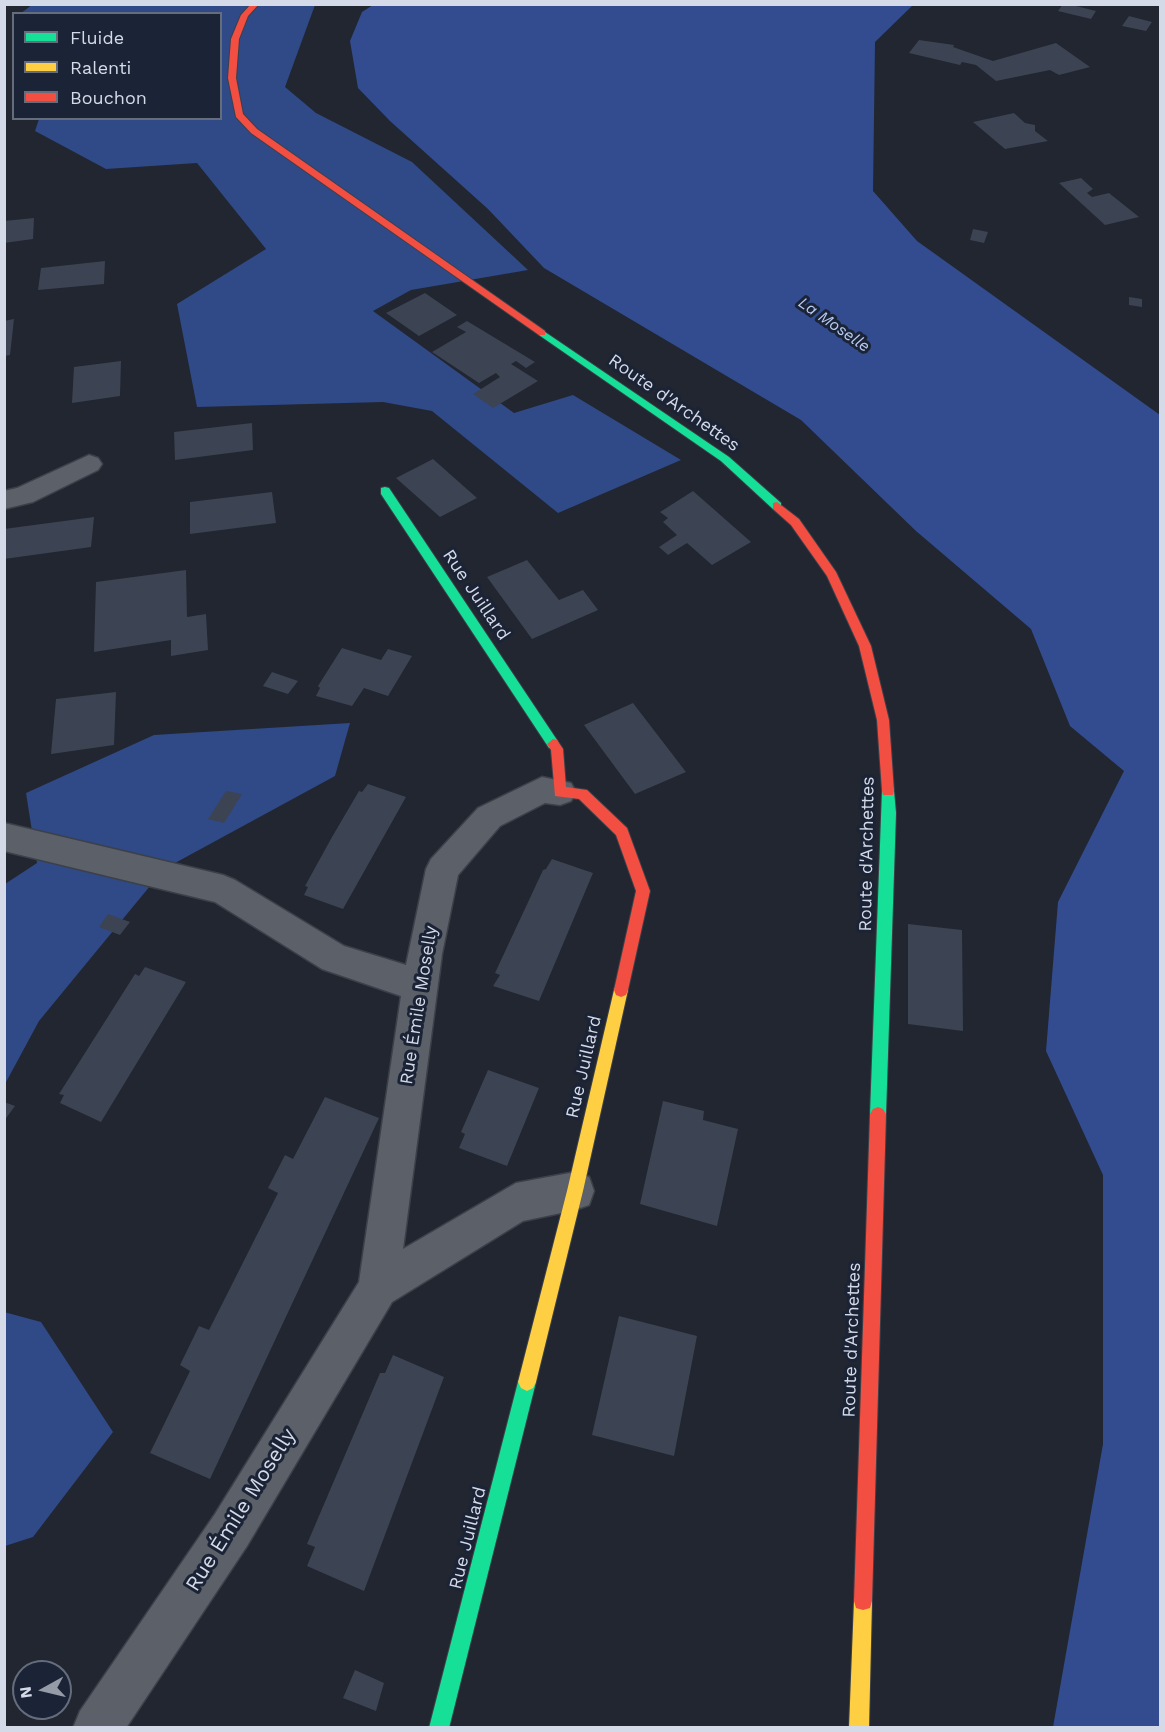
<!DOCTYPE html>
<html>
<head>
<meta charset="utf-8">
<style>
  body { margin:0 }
  #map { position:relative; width:1165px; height:1732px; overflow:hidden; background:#212630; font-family:"Work Sans",sans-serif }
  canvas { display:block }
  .frame { position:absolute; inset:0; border:6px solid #d4dae7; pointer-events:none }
  .legend { position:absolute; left:12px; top:12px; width:210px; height:108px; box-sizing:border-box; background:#1b2436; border:2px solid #656d7d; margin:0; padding:8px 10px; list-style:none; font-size:18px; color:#d4dae7 }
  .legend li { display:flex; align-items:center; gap:12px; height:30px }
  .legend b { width:30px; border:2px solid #656d7d }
  .north { position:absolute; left:12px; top:1660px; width:60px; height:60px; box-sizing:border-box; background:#1b2436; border:2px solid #656d7d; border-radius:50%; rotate:262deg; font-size:16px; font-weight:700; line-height:24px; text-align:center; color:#d4dae7 }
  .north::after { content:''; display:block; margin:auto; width:21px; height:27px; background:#959ba7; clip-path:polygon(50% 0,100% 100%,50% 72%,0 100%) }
</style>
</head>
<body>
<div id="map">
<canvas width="1165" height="1732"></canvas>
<div class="frame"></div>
<ul class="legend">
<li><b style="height:8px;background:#16e098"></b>Fluide</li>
<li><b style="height:8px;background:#ffcf43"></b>Ralenti</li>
<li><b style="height:8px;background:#f24e42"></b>Bouchon</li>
</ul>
<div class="north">N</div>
</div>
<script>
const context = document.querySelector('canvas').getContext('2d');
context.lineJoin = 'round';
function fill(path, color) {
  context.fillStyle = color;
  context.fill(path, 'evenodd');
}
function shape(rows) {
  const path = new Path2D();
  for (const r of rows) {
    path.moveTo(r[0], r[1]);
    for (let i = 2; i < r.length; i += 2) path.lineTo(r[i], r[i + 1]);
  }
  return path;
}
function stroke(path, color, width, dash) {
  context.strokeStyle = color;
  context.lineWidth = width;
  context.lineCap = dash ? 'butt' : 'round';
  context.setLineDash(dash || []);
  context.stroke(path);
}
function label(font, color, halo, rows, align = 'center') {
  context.font = font + ' "Work Sans",sans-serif';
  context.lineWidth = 6;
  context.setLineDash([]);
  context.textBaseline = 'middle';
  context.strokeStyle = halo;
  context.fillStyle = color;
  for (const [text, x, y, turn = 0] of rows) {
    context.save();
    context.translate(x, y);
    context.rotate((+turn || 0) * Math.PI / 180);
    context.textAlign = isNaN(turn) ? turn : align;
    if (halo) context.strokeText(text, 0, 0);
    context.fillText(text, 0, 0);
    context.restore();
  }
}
fill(shape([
  [33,4,315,5,285,87,316,113,412,162,528,270,411,290,373,311,514,413,573,395,681,460,558,513,432,411,383,402,197,407,177,304,266,249,197,163,106,169,35,131,39,119,220,118,220,14,20,14],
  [350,723,335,776,164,869,39,1021,5,1084,5,884,37,863,26,793,154,735],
  [4,1312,41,1322,113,1432,33,1537,5,1546]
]), '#304987');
fill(shape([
  [373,5,913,5,875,42,873,191,917,241,1160,415,1160,1727,1053,1727,1103,1444,1103,1175,1046,1051,1058,902,1124,771,1070,726,1031,629,916,531,801,420,544,268,488,209,390,121,358,88,350,41,362,12]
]), '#324c8f');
fill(shape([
  [1063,4,1068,4,1096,11,1091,19,1058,11],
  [1129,16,1152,22,1146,31,1122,26],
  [919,40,954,45,953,47,993,61,1056,43,1090,67,1059,75,1050,70,996,81,976,65,962,62,960,65,909,53],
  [1014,113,1025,123,1035,125,1035,131,1048,141,1005,149,973,122],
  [1081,178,1093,189,1087,193,1092,197,1109,193,1139,217,1105,225,1059,183],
  [34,218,33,239,4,243,4,221],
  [973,229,988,232,984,243,970,240],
  [105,261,104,284,38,290,41,268],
  [425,293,457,315,419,336,386,313],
  [1129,297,1142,299,1142,307,1129,305],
  [14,319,10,355,4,356,4,321],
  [467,321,535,362,526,368,516,361,511,364,538,381,493,408,473,394,500,377,496,373,479,383,432,352,466,332,457,327],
  [121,361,120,396,72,403,74,367],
  [252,423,253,450,175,460,174,432],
  [433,459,477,498,440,517,396,478],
  [693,491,751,542,712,565,687,543,668,555,659,547,677,535,663,522,668,518,660,512],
  [272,492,276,523,190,534,190,502],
  [94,517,91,547,4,559,4,529],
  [527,560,559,600,583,590,598,610,532,639,487,577],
  [186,570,187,617,206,614,208,650,171,656,171,640,94,652,96,582],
  [342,648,381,660,388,649,412,656,388,696,364,688,352,706,316,696,320,688,318,686],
  [272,672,298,681,288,694,263,686],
  [116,692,114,745,51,754,56,699],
  [633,703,686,772,635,794,584,725],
  [368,784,406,797,343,909,304,895,308,887,305,886,332,837,359,791,362,792],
  [226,791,242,794,224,823,208,819],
  [552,859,593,873,539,1001,493,986,500,975,495,973,543,870,546,869],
  [108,914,130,922,120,935,99,927],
  [908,924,962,930,963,1031,908,1024],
  [145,967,186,982,101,1122,60,1103,64,1095,59,1094,135,974,139,976],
  [488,1070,539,1088,507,1166,459,1148,465,1134,461,1132],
  [325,1097,379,1118,210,1479,150,1453,190,1371,180,1365,199,1326,209,1330,278,1193,268,1188,285,1155,293,1159],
  [663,1101,704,1111,703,1120,738,1129,717,1226,640,1204],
  [4,1102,15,1106,4,1121],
  [619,1316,697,1336,674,1456,592,1435],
  [393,1355,444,1377,364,1591,307,1566,315,1547,307,1544,380,1373,385,1373],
  [355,1670,384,1683,376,1711,343,1698]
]), '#3c4353');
const street = shape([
  [89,455,98,458,102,464,98,470,33,502,4,509,4,491,17,488,89,455],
  [542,777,571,783,576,792,571,801,560,805,545,803,500,826,458,875,442,954,403,1249,516,1183,575,1172,589,1177,594,1191,589,1205,575,1210,523,1221,392,1302,247,1546,126,1728,73,1728,80,1711,215,1514,359,1282,401,996,322,969,215,902,4,851,4,823,223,875,235,880,344,946,406,965,426,869,431,859,478,808,542,777]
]);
const fast = shape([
  [542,330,729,457,781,503,781,509,773,509,721,461,539,335,539,331,542,330],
  [385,487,389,488,557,740,559,744,557,748,549,748,381,494,381,488,385,487],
  [888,786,893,787,894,791,896,813,886,1114,883,1119,878,1121,873,1119,870,1114,882,791,883,787,888,786],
  [527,1373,533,1376,536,1382,449,1728,429,1728,518,1382,521,1376,527,1373]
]);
const slow = shape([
  [621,983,626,985,628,990,583,1191,536,1382,533,1388,527,1391,521,1388,518,1382,567,1191,614,990,616,985,621,983],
  [863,1592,870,1594,872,1601,869,1728,849,1728,854,1601,856,1594,863,1592]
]);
const jam = shape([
  [251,4,259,4,248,16,239,39,236,78,243,114,257,129,545,331,545,335,539,335,251,133,236,117,228,78,231,39,241,15,251,4],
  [777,502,799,519,836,572,871,646,889,720,894,791,893,795,883,795,882,791,877,720,859,646,827,576,791,525,773,509,773,503,777,502],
  [553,739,557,740,563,749,566,787,587,790,627,828,650,891,628,990,626,995,621,997,616,995,614,990,636,891,616,835,579,799,555,796,551,750,547,744,553,739],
  [878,1107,883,1109,886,1114,872,1601,870,1608,863,1610,856,1608,854,1601,870,1114,873,1109,878,1107]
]);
stroke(street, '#3c4049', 3);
stroke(fast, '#3c4049', 2);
stroke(slow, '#3c4049', 2);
stroke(jam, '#3c4049', 2);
fill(street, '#5c6068');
fill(fast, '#16e098');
fill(slow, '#ffcf43');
fill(jam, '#f24e42');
label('italic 16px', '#b9ccf5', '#1b2436', [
  ["La Moselle",834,325,35]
]);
label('18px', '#d4dae7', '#1b2436', [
  ["Route d'Archettes",674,403,35],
  ["Rue Juillard",476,595,56],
  ["Route d'Archettes",867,854,-89],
  ["Rue Émile Moselly",419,1005,-81],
  ["Rue Juillard",584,1067,-77],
  ["Route d'Archettes",852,1340,-88],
  ["Rue Juillard",468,1538,-76]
]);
label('21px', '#d4dae7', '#1b2436', [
  ["Rue Émile Moselly",241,1510,-58]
]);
</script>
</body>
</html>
